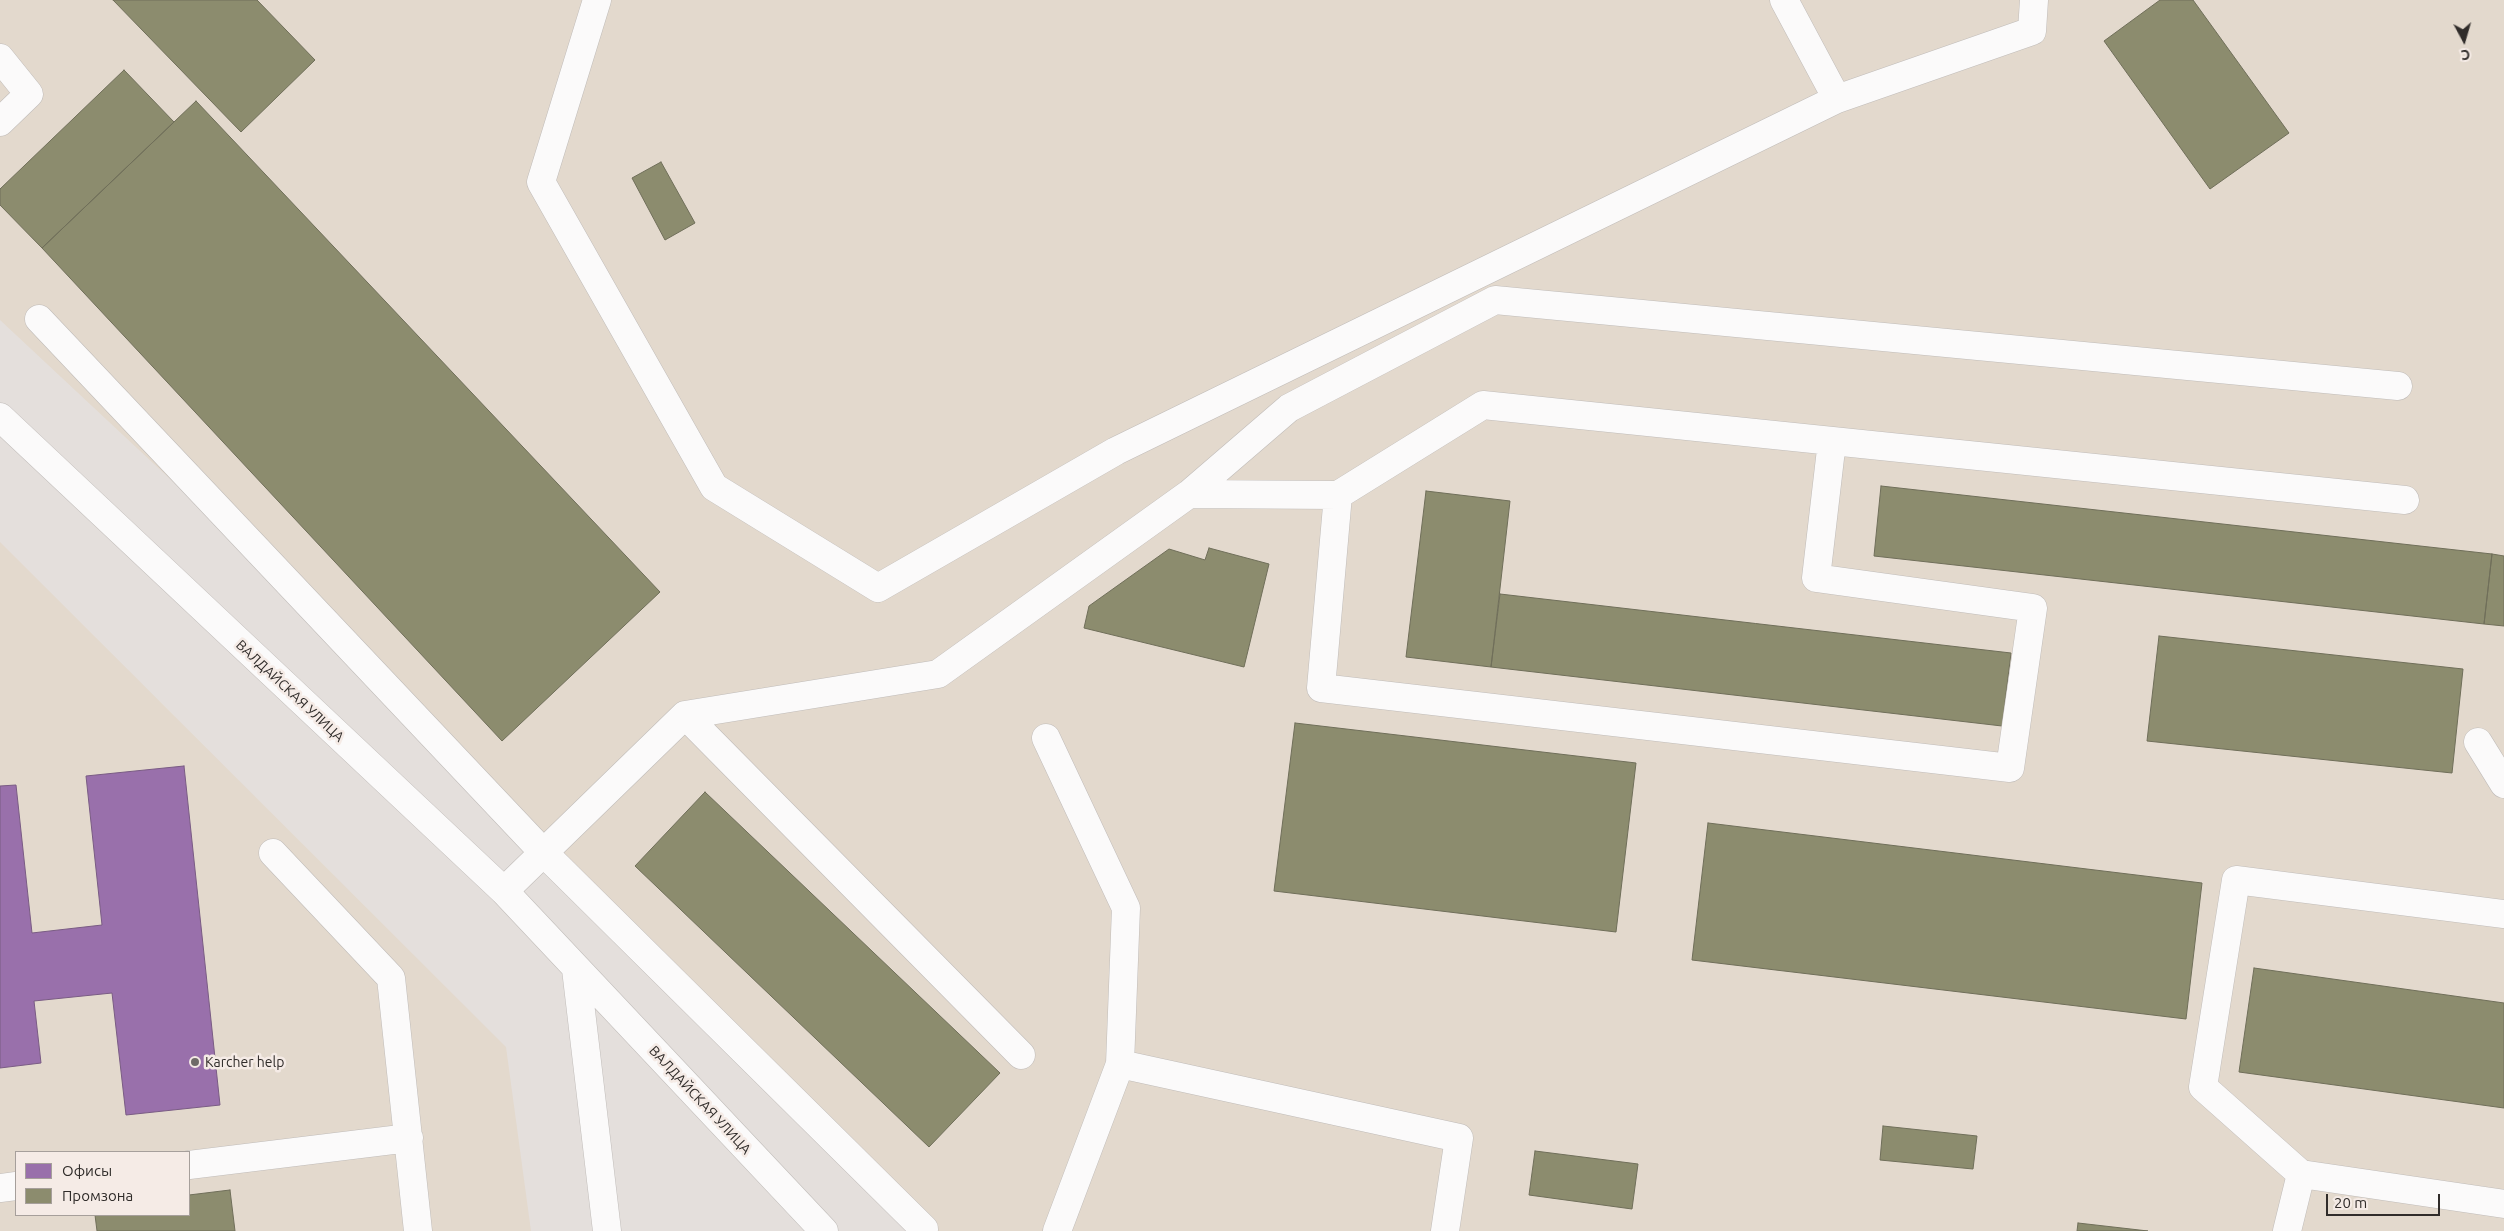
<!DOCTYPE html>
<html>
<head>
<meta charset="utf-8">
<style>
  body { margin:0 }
  #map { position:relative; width:2504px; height:1231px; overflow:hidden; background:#e4dfdc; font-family:Ubuntu,sans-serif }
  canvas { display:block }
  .legend { position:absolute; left:15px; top:1151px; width:175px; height:65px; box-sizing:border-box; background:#f5ebe6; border:1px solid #a69f9b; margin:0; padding:6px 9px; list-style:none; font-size:15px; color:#302c2a }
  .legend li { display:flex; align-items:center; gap:10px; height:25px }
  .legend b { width:25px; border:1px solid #a69f9b }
  .north { position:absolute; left:2439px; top:15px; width:50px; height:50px; -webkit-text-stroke:4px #f5ebe6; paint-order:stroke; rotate:174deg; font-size:14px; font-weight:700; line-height:20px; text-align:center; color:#302c2a }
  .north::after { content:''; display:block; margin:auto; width:18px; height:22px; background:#302c2a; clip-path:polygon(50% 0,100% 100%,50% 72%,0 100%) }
  .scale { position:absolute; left:2326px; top:1194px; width:114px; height:22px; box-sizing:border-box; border:2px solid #302c2a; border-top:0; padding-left:6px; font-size:15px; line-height:18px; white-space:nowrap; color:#302c2a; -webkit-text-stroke:4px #f5ebe6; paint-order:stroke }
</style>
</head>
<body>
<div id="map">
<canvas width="2504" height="1231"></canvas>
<ul class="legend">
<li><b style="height:14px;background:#9970ab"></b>Офисы</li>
<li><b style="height:14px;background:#8c8c6e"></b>Промзона</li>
</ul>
<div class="north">С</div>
<div class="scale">20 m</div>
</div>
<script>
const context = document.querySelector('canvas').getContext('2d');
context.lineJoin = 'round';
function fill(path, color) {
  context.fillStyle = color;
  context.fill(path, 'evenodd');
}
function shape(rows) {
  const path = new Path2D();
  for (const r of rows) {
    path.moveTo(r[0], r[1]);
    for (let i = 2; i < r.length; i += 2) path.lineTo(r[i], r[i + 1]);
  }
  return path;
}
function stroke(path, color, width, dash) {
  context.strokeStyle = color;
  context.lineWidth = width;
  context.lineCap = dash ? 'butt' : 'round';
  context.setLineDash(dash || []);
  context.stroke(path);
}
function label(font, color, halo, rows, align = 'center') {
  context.font = font + ' Ubuntu,sans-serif';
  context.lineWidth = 5;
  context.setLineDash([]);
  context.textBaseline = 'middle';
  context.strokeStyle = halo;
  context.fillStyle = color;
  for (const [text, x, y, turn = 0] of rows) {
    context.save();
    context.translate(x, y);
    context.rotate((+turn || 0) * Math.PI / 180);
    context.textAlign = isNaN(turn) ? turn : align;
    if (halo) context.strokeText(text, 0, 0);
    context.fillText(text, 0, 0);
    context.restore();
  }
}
fill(shape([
  [0,0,2504,0,2504,1231,917,1231,508,795,0,320],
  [0,542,506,1047,531,1231,0,1231],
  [16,1152,189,1152,189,1215,16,1215]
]), '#e3d9cd');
const offices = shape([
  [184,766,220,1105,126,1115,112,993,34,1001,41,1063,0,1068,0,786,16,785,32,933,102,925,86,776,184,766]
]);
fill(offices, '#9970ab');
stroke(offices, '#7a5c84', 1);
const industry = shape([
  [113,0,257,0,315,60,241,132,113,0],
  [2160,0,2193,0,2289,133,2210,189,2104,41,2160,0],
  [124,70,174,122,42,248,0,205,0,189,124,70],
  [196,101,660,592,502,741,42,248,196,101],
  [661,162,695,223,665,240,632,178,661,162],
  [1881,486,2492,554,2484,624,1874,556,1881,486],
  [1426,491,1510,501,1491,667,1406,657,1426,491],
  [1209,548,1269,564,1244,667,1084,628,1089,606,1169,549,1205,560,1209,548],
  [2492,554,2504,556,2504,626,2484,624,2492,554],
  [1500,594,2011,653,2002,726,1491,667,1500,594],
  [2159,636,2463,669,2452,773,2147,741,2159,636],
  [1295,723,1636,763,1616,932,1274,891,1295,723],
  [705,792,1000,1073,929,1147,635,866,705,792],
  [1708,823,2202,883,2186,1019,1692,960,1708,823],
  [2254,968,2504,1003,2504,1108,2239,1072,2254,968],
  [1883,1126,1977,1136,1973,1169,1880,1160,1883,1126],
  [1535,1151,1638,1164,1632,1209,1529,1195,1535,1151],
  [230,1190,235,1231,97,1231,95,1215,189,1215,189,1195,230,1190],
  [2078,1223,2148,1231,2077,1231,2078,1223]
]);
fill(industry, '#8c8c6e');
stroke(industry, '#706f5a', 1);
const minor = shape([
  [597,0,541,182,714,487,878,588,1116,451,1837,99,2032,31,2034,0],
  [1784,0,1837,99],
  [0,58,29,94,0,122],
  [39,319,543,852,924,1229],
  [0,417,504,891,824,1231],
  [1189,494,1289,408,1495,300,2398,386],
  [1338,495,1321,688,2010,768,2033,608,1816,578,1832,441],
  [685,715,1021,1055],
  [1046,738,1126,908,1120,1064,1057,1231],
  [2478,742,2504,784],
  [273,853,391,978,418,1231],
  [504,891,685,715,938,674,1189,494,1338,495,1483,405,2405,500],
  [576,969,607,1231],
  [1120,1064,1459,1138,1445,1231],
  [189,1165,409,1138],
  [2301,1174,2203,1087,2236,880,2504,914],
  [0,1188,16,1186],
  [2287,1231,2301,1174,2504,1204]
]);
stroke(minor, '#c0bcb9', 29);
stroke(minor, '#fbfafa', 28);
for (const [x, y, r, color] of [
  [195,1062,5,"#6f6b68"]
]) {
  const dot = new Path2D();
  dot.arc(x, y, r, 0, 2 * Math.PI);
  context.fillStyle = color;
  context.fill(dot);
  stroke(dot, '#f5ebe6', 2);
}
label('14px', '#302c2a', '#f5ebe6', [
  ["ВАЛДАЙСКАЯ УЛИЦА",290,691,43],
  ["ВАЛДАЙСКАЯ УЛИЦА",700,1100,47]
]);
label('14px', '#302c2a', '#f5ebe6', [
  ["Karcher help",205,1062]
], 'left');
</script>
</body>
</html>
